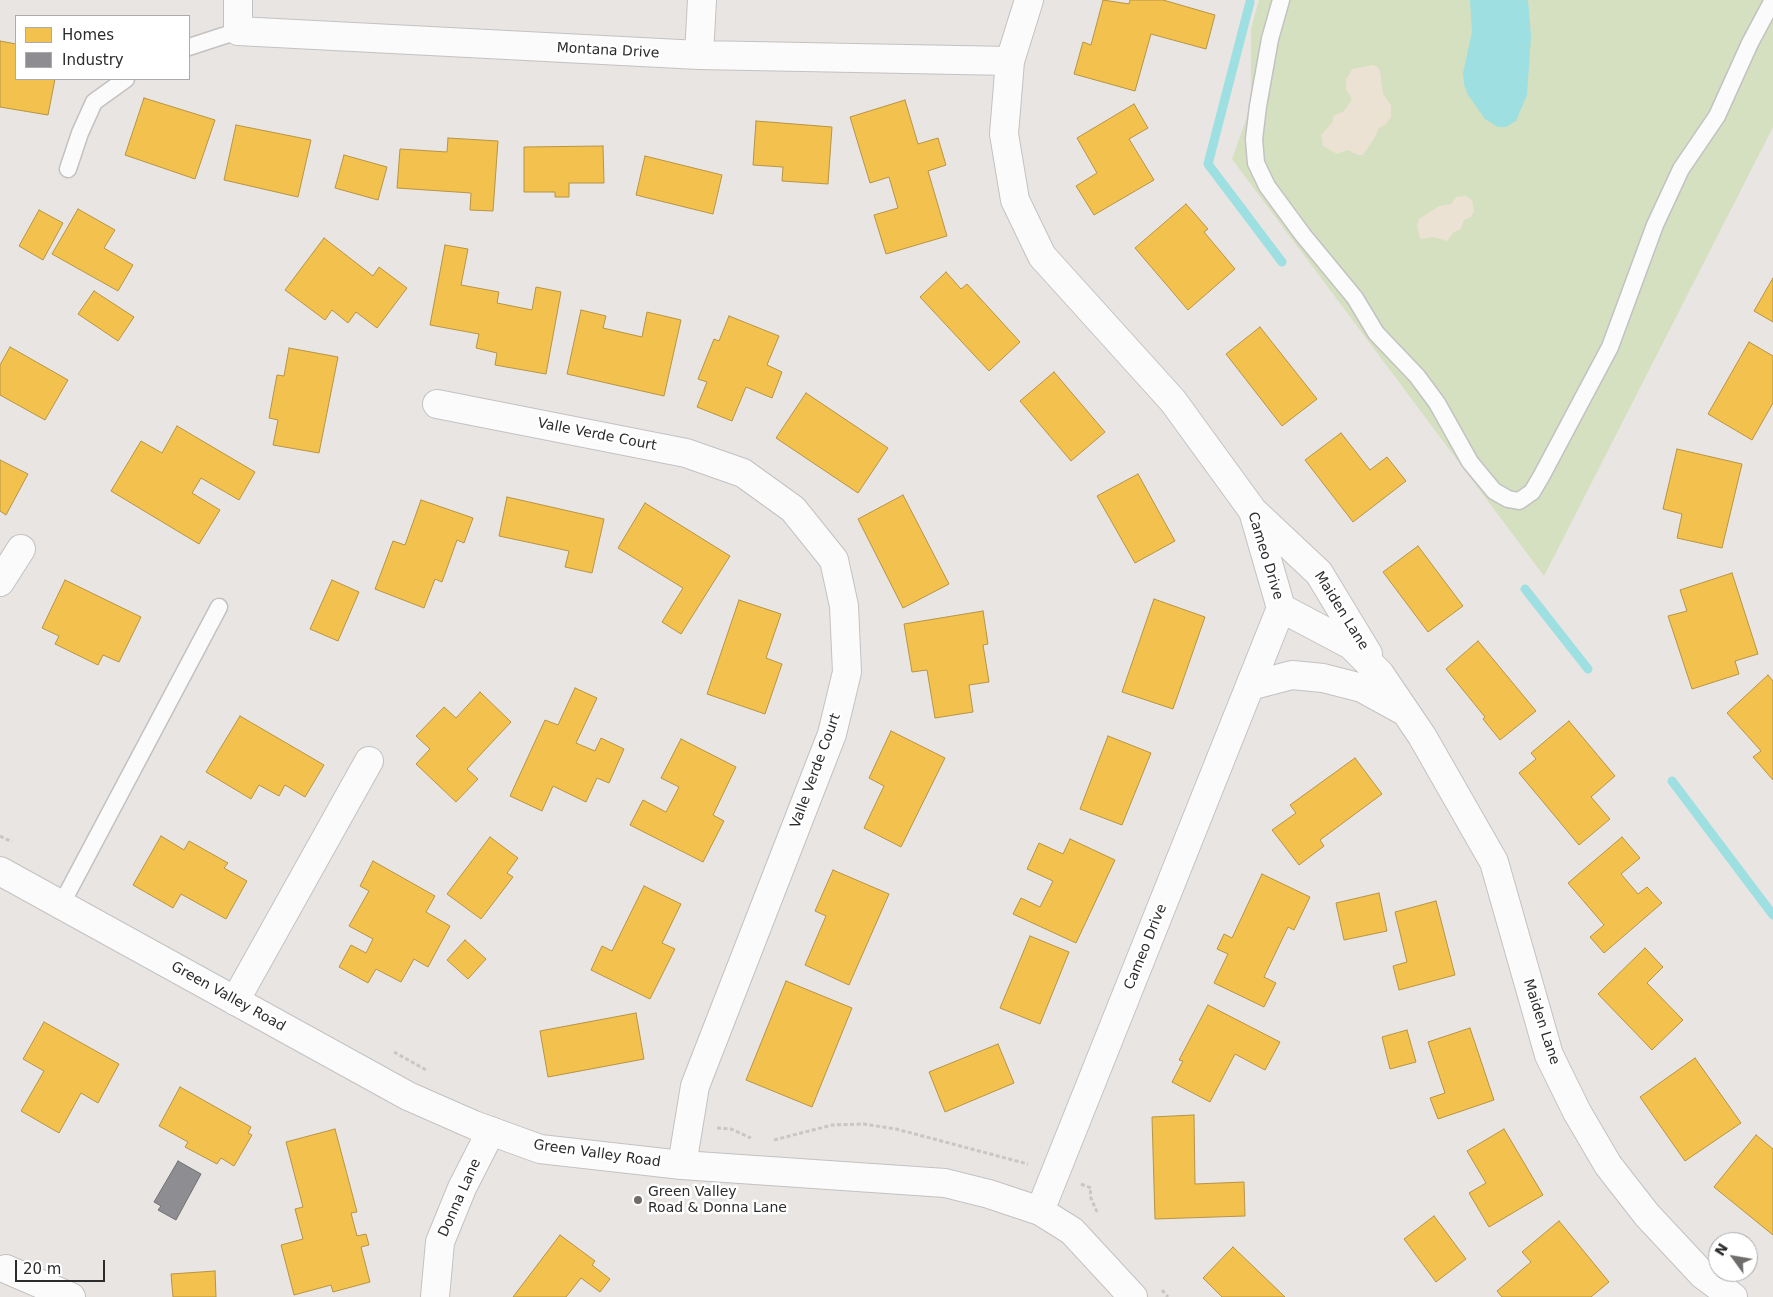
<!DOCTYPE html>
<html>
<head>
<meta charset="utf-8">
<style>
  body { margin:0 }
  #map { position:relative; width:1773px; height:1297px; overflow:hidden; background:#e9e5e2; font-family:"DejaVu Sans",sans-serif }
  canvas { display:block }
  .legend { position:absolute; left:15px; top:15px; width:175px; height:65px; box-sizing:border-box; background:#fff; border:1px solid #ababab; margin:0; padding:6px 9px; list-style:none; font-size:15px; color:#2c2c2c }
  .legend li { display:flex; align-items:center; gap:10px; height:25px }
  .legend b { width:25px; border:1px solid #ababab }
  .north { position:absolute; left:1708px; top:1232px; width:50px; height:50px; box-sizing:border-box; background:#fff; border:1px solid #ababab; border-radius:50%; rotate:302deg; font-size:14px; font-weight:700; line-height:20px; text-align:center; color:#2c2c2c }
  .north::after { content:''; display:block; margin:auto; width:18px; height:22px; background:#6e6d6c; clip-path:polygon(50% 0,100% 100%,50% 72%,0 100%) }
  .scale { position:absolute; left:15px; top:1260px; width:90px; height:22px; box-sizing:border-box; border:2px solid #2c2c2c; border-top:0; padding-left:6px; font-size:15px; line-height:18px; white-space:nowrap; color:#2c2c2c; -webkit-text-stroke:4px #fff; paint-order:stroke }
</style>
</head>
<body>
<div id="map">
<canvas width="1773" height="1297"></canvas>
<ul class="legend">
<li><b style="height:14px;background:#f2c14e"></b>Homes</li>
<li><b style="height:14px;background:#8d8d92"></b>Industry</li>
</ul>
<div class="north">N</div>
<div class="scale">20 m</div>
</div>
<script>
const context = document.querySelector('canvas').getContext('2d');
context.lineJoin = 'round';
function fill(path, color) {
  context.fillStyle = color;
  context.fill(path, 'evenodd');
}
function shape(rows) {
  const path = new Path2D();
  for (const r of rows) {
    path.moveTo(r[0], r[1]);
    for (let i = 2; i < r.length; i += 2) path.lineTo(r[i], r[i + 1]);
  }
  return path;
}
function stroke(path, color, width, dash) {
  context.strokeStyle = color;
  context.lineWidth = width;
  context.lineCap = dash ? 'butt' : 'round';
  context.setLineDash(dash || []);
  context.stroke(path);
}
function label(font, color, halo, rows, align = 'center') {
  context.font = font + ' "DejaVu Sans",sans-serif';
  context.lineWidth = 5;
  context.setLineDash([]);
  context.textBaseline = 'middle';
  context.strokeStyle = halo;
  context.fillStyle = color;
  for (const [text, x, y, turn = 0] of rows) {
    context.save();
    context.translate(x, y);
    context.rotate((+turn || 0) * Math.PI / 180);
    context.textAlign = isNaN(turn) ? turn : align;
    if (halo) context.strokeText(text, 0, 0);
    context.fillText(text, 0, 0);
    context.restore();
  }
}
fill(shape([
  [1259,0,1773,0,1773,127,1544,576,1232,159,1251,106,1251,29]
]), '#d4e0bf');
fill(shape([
  [1372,65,1378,67,1380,72,1383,94,1391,105,1391,117,1386,124,1379,128,1374,139,1363,155,1358,155,1348,150,1337,154,1323,146,1321,135,1333,122,1333,116,1344,111,1352,99,1346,90,1346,80,1352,69],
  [1466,196,1472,200,1474,211,1471,217,1464,220,1461,229,1454,232,1447,241,1434,237,1420,239,1417,226,1419,219,1439,206,1451,204,1456,197]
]), '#ebe2d3');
fill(shape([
  [1470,0,1528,0,1531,36,1527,95,1516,121,1506,127,1498,127,1485,119,1468,95,1464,84,1463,73,1472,32]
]), '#9edfe2');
const homes = shape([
  [1103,0,1129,4,1130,0,1163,0,1215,15,1206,49,1151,34,1135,91,1074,74,1083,42,1091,45,1103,0],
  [0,41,16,44,16,79,55,79,48,115,0,107,0,41],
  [144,98,215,120,195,179,125,155,144,98],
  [905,100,918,144,938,138,946,165,928,171,947,236,886,254,874,215,898,208,889,177,870,183,850,117,905,100],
  [1134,104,1148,128,1129,139,1154,180,1094,215,1076,186,1097,173,1077,138,1134,104],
  [756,121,832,127,828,184,782,181,783,167,753,165,756,121],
  [236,125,311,140,298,197,224,180,236,125],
  [448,138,498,141,493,211,470,210,471,193,397,188,400,149,447,152,448,138],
  [603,146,604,183,569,183,569,197,555,197,555,192,524,192,524,147,603,146],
  [344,155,387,167,378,200,335,188,344,155],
  [645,156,722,175,713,214,636,195,645,156],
  [1186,204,1208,229,1204,232,1235,269,1188,310,1135,248,1186,204],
  [78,209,115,230,104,248,133,265,118,291,52,254,78,209],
  [39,210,63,223,43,260,19,246,39,210],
  [324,238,373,276,379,267,407,288,377,328,356,312,348,323,332,310,325,320,285,290,324,238],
  [445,245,468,249,461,285,499,292,497,303,532,310,536,287,561,292,546,374,495,365,497,353,476,348,479,334,430,325,445,245],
  [946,272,961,289,967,284,1020,342,989,371,920,297,946,272],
  [1773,278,1773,322,1754,311,1773,278],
  [94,291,134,317,118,341,78,314,94,291],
  [581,310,606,316,603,328,642,337,647,312,681,320,664,396,567,374,581,310],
  [729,316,779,336,767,365,782,372,772,398,746,387,732,421,697,407,707,382,698,379,714,339,719,341,729,316],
  [1260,327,1317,399,1282,426,1226,354,1260,327],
  [1749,342,1773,356,1773,403,1752,440,1708,414,1749,342],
  [10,347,68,380,45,420,0,395,0,365,10,347],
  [289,348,338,357,319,453,273,445,278,420,269,418,277,375,284,376,289,348],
  [1054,372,1105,432,1071,461,1020,401,1054,372],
  [806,393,888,448,858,493,776,438,806,393],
  [177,426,255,472,239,500,201,478,192,493,220,510,199,544,111,491,141,441,162,453,177,426],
  [1341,433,1370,470,1387,457,1406,481,1353,522,1305,460,1341,433],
  [1677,449,1742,464,1722,548,1677,538,1682,514,1663,509,1677,449],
  [0,460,28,474,6,515,0,511,0,460],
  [1138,474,1175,541,1135,563,1097,496,1138,474],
  [903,495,949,584,903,608,858,519,903,495],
  [507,497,604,519,592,573,565,567,569,551,499,536,507,497],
  [421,500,473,518,464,543,457,540,442,582,435,579,424,608,375,589,393,541,405,545,421,500],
  [645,503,730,556,681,634,662,622,683,588,618,548,645,503],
  [1418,546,1463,606,1428,632,1383,572,1418,546],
  [1732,573,1758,654,1735,661,1739,674,1692,689,1668,616,1687,611,1680,590,1732,573],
  [65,580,141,617,119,662,103,655,98,665,55,644,59,636,42,628,65,580],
  [332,580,359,592,338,641,310,629,332,580],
  [1154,599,1205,617,1173,709,1122,692,1154,599],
  [739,600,781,614,766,658,782,664,765,714,707,694,739,600],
  [983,611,988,644,983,645,989,682,969,685,973,712,935,718,927,670,912,672,904,624,983,611],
  [1478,641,1536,711,1500,740,1483,719,1485,717,1446,669,1478,641],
  [1768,675,1773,681,1773,780,1753,757,1761,751,1727,713,1768,675],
  [575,688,597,698,576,743,595,751,601,738,624,749,609,783,597,778,586,802,553,786,542,811,510,796,545,720,558,725,575,688],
  [480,692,511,722,467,769,478,779,456,802,416,764,430,749,416,736,444,707,456,718,480,692],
  [240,716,324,765,305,797,285,785,279,796,259,785,251,799,206,772,240,716],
  [1569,721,1615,776,1591,797,1610,819,1579,845,1519,773,1536,759,1531,753,1569,721],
  [891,731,945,758,901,847,864,828,884,786,869,778,891,731],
  [1108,736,1151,753,1122,825,1080,809,1108,736],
  [681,739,736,767,713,815,724,821,703,862,630,825,643,800,666,812,679,787,661,778,681,739],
  [1355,758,1382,794,1320,840,1324,846,1299,865,1272,830,1296,813,1290,805,1355,758],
  [161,836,184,850,189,841,228,863,224,868,247,881,226,919,181,894,173,908,133,885,161,836],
  [490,837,518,858,507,873,513,877,481,919,447,894,490,837],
  [1622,837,1640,858,1621,874,1638,894,1647,887,1662,903,1604,953,1590,937,1604,925,1568,883,1622,837],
  [1070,839,1115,860,1076,943,1013,914,1021,898,1040,907,1053,881,1027,869,1039,843,1063,854,1070,839],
  [373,861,435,896,426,912,450,926,428,967,414,959,401,982,376,969,368,983,339,967,351,945,366,953,373,939,349,926,369,891,360,886,373,861],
  [833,870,889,894,849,985,805,965,826,916,815,911,833,870],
  [1262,874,1310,897,1294,930,1288,927,1264,977,1276,983,1264,1007,1214,983,1228,954,1217,949,1224,934,1232,938,1262,874],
  [644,886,681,904,662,943,675,949,650,999,591,970,602,946,612,951,644,886],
  [1379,893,1387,931,1344,940,1336,903,1379,893],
  [1436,901,1455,975,1399,990,1393,966,1407,962,1395,912,1436,901],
  [1030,936,1069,952,1040,1024,1000,1008,1030,936],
  [465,940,486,959,468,979,447,960,465,940],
  [1645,948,1663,967,1647,983,1683,1020,1652,1050,1598,994,1645,948],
  [786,981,852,1008,812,1107,746,1080,786,981],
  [1208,1005,1280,1042,1265,1070,1235,1054,1210,1102,1172,1082,1183,1061,1179,1060,1208,1005],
  [636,1013,644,1059,548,1077,540,1031,636,1013],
  [44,1022,119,1064,98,1103,81,1093,59,1133,21,1111,44,1071,23,1059,44,1022],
  [1470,1028,1494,1100,1438,1119,1430,1098,1445,1093,1428,1042,1470,1028],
  [1407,1030,1416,1062,1390,1069,1382,1037,1407,1030],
  [998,1044,1014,1083,945,1112,929,1072,998,1044],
  [1695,1058,1741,1123,1685,1161,1640,1097,1695,1058],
  [180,1087,251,1127,248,1133,252,1135,234,1166,221,1158,217,1164,185,1147,188,1142,159,1126,180,1087],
  [1194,1115,1195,1184,1244,1182,1245,1216,1155,1219,1152,1117,1194,1115],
  [335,1129,357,1212,351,1213,357,1236,366,1234,369,1245,361,1247,370,1282,333,1292,331,1285,294,1295,281,1245,303,1239,295,1209,303,1207,286,1142,335,1129],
  [1504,1129,1543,1195,1489,1227,1469,1193,1486,1183,1467,1151,1504,1129],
  [1756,1135,1773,1149,1773,1235,1714,1187,1756,1135],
  [1434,1216,1466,1259,1436,1282,1404,1239,1434,1216],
  [1559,1221,1609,1282,1591,1297,1502,1297,1497,1291,1531,1262,1522,1252,1559,1221],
  [560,1235,595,1261,592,1265,610,1279,600,1292,581,1278,566,1297,513,1297,560,1235],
  [1233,1247,1285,1297,1222,1297,1203,1278,1233,1247],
  [215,1271,216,1297,173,1297,171,1274,215,1271]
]);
fill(homes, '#f2c14e');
stroke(homes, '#b79444', 1);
const industry = shape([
  [178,1161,201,1174,176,1220,158,1210,161,1206,154,1202,178,1161]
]);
fill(industry, '#8d8d92');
stroke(industry, '#707073', 1);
stroke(shape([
  [1250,2,1208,164,1282,262],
  [1525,589,1588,669],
  [1672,781,1773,915]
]), '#9edfe2', 9);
const lane = shape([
  [1281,0,1270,39,1258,106,1254,139,1256,163,1267,186,1303,235,1355,298,1376,333,1417,376,1437,403,1470,462,1494,491,1508,499,1519,501,1532,492,1542,475,1610,347,1655,225,1681,169,1717,116,1750,43,1773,0],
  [189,47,238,31],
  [68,169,80,133,94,102,126,79],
  [61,905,219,607]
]);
const street = shape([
  [238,0,238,31,699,55,1010,61],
  [1029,0,1010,61,1004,134,1015,200,1042,256,1173,401,1253,511,1281,608,1040,1211],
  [699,55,702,0],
  [437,404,686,453,743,473,793,509,834,560,844,606,847,672,832,734,695,1086,682,1165],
  [1253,511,1319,573,1368,654],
  [0,582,21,549],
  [1281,608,1351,645,1380,674,1422,736,1494,862,1549,1055,1577,1112,1608,1165,1647,1215,1703,1275,1733,1297],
  [1250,686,1292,675,1323,678,1362,688,1402,710],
  [235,1001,369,761],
  [6,1269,71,1297],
  [435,1297,440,1242,462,1188,491,1131]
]);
const secondary = shape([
  [0,871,408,1096,474,1125,540,1149,682,1165,945,1183,989,1194,1040,1211,1072,1231,1133,1297]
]);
stroke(lane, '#c3c2c2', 19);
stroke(street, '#c3c2c2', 30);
stroke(secondary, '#c3c2c2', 30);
stroke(shape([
  [0,836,12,842],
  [394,1052,428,1071],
  [717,1128,731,1129,751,1138],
  [774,1140,832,1125,864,1124,896,1129,1028,1164],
  [1081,1184,1091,1188,1090,1196,1097,1212],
  [1162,1290,1168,1297]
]), '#c7c7c6', 3, [4, 2.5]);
stroke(lane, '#fcfbfb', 16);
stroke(street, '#fcfbfb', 28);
stroke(secondary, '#fcfbfb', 28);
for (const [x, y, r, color] of [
  [638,1200,5,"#6e6d6c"]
]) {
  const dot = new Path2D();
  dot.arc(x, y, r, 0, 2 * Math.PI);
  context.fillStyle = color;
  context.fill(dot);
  stroke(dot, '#fff', 2);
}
label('14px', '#2c2c2c', '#fff', [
  ["Montana Drive",608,51,3],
  ["Valle Verde Court",597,435,11],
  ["Cameo Drive",1265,556,73],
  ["Maiden Lane",1341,611,58],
  ["Valle Verde Court",816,771,-70],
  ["Cameo Drive",1146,947,-68],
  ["Green Valley Road",228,997,29],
  ["Maiden Lane",1541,1022,72],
  ["Green Valley Road",597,1154,8],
  ["Donna Lane",460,1198,-66]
]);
label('14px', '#2c2c2c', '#fff', [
  ["Green Valley",648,1192],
  ["Road & Donna Lane",648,1208]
], 'left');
</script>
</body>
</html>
